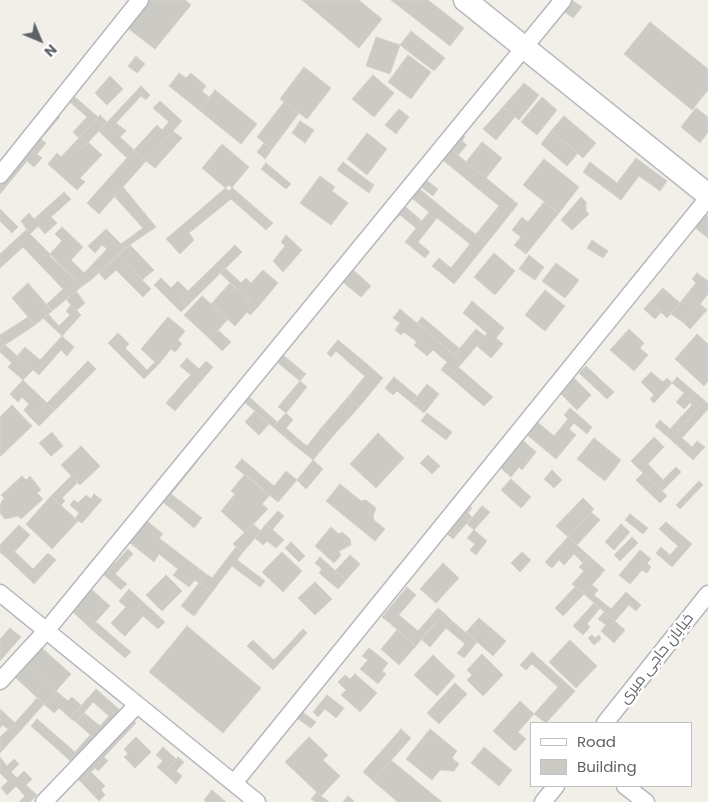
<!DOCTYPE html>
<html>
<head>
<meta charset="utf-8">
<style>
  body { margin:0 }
  #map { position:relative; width:708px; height:802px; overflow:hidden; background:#f1efe8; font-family:Poppins,sans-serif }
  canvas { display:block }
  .legend { position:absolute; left:530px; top:722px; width:162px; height:65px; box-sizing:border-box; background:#fff; border:1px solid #bfc1c3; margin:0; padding:6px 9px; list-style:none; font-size:15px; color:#5f6368 }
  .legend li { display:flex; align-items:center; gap:10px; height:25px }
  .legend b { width:25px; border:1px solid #bfc1c3 }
  .north { position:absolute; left:15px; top:15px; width:50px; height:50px; -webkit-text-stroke:4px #fff; paint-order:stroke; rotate:135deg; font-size:14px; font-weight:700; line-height:20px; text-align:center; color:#5f6368 }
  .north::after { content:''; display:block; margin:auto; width:18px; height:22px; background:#5f6368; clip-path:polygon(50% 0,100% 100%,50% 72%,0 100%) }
</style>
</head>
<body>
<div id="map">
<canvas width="708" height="802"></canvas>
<ul class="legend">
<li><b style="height:6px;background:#fff"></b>Road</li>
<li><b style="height:14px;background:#cccac5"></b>Building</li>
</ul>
<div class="north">N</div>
</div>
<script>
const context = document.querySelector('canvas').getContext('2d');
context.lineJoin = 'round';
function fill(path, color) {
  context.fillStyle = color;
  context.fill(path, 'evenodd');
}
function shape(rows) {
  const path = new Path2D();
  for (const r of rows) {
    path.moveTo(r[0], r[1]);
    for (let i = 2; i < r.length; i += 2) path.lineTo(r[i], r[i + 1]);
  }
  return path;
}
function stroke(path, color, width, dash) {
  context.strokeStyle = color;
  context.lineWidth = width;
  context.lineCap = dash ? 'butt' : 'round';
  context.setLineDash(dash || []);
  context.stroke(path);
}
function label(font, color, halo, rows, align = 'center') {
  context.font = font + ' Poppins,Cairo,sans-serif';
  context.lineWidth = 5;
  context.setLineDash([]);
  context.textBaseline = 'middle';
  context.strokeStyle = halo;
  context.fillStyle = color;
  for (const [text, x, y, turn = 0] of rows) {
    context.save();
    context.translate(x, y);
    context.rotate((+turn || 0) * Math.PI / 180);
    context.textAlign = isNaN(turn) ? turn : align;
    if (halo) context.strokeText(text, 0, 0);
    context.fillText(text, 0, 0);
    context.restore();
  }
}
const building = shape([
  [147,0,185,0,191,5,155,49,126,27,147,0],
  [302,0,359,0,382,19,359,48,302,0],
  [391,0,428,0,464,28,450,46,391,0],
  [573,1,582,7,573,18,565,12,573,1],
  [650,22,708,69,708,90,692,110,624,54,650,22],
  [411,31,445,58,434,71,400,45,411,31],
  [376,37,400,45,390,74,366,66,376,37],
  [408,55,431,72,411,99,388,82,408,55],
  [136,56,145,64,137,73,128,66,136,56],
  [304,67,331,88,307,119,280,99,304,67],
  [179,73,186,78,191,73,206,86,202,91,209,97,199,110,169,86,179,73],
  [373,75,394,93,374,117,352,99,373,75],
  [110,76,123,89,107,105,95,93,110,76],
  [524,83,539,95,519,120,503,107,524,83],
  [141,86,150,95,146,100,141,96,116,123,120,126,107,139,99,131,141,86],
  [215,90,257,124,241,144,199,110,215,90],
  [75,97,98,117,79,138,73,132,87,117,70,102,75,97],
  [542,97,557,110,537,135,521,122,542,97],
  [160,101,182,121,146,161,134,150,157,125,162,130,169,122,153,108,160,101],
  [284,102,299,113,272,149,257,137,284,102],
  [503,107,515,117,496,140,483,129,503,107],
  [696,108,708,117,708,132,700,143,681,127,696,108],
  [399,109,409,117,396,134,385,125,399,109],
  [55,113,60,117,41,139,46,143,37,154,27,146,55,113],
  [100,115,107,122,82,149,75,142,100,115],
  [564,116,596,143,583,158,551,131,564,116],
  [300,121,314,130,305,143,292,133,300,121],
  [120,126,126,131,120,137,134,150,127,158,107,139,120,126],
  [173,131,182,138,155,168,146,161,173,131],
  [551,131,578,153,567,166,541,144,551,131],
  [460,132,465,136,462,141,467,145,458,155,448,147,460,132],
  [367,133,387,149,367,175,347,159,367,133],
  [75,142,82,149,88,142,102,155,80,178,85,182,77,190,48,164,57,153,61,157,75,142],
  [482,142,502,158,486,178,466,162,482,142],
  [264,143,272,149,265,159,257,152,264,143],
  [222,144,249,167,229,191,202,168,222,144],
  [27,146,42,158,34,167,27,161,0,194,0,178,27,146],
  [448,147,518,204,487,243,476,234,499,206,439,157,448,147],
  [134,150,146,161,99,214,87,203,134,150],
  [636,158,667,181,660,191,639,176,621,200,583,172,590,162,617,183,636,158],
  [544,159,579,187,559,213,523,185,544,159],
  [343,162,374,185,369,193,337,170,343,162],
  [266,163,291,184,286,189,261,169,266,163],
  [320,176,335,187,332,191,348,203,331,225,300,203,320,176],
  [422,177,438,189,433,196,417,184,422,177],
  [229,185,273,223,266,230,231,199,189,233,194,240,180,254,166,239,229,185],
  [416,186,462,224,455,232,437,218,418,242,430,252,425,258,405,242,429,212,408,195,416,186],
  [123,187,156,227,125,248,121,244,143,228,114,196,123,187],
  [64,192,71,199,51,217,57,223,45,234,38,226,30,234,21,221,29,213,34,219,64,192],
  [581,197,586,202,586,211,589,214,572,230,561,220,581,197],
  [544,202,559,213,526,254,514,245,521,237,512,230,522,217,528,222,544,202],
  [401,203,422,221,416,228,400,215,394,221,389,217,401,203],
  [0,209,18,227,12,233,0,221,0,209],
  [704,213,708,216,708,238,693,226,704,213],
  [462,224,487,243,454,284,432,266,439,258,451,268,470,244,455,232,462,224],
  [62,227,83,247,71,260,91,280,82,286,49,255,62,241,55,234,62,227],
  [106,229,125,248,91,280,84,273,107,249,102,245,95,253,88,246,106,229],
  [26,230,82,286,52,311,47,304,63,289,23,247,0,268,0,254,26,230],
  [286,235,302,250,283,272,273,261,285,246,281,242,286,235],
  [592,240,608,251,603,258,587,248,592,240],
  [130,245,154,270,142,280,118,255,130,245],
  [235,245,242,252,187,306,180,299,235,245],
  [494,253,515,271,495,295,474,277,494,253],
  [118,255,151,289,143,297,116,270,105,280,99,273,118,255],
  [529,255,544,267,535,280,519,269,529,255],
  [556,263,579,280,565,298,542,281,556,263],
  [350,267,371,286,361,297,339,279,350,267],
  [225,268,241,283,246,278,251,283,263,270,278,283,257,308,220,273,225,268],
  [697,273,708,281,708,294,700,304,687,294,696,283,692,279,697,273],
  [161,278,171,288,178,281,188,291,180,299,187,306,181,312,154,285,161,278],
  [28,283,52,311,35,325,12,298,28,283],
  [230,283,257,308,250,315,247,312,235,326,211,304,230,283],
  [663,288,680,303,667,318,650,302,663,288],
  [545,290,565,306,545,331,525,315,545,290],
  [76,291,85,303,76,311,66,299,76,291],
  [687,294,700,304,684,323,671,314,687,294],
  [202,296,228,319,210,339,184,315,202,296],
  [472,301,504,328,496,338,503,344,491,358,477,346,487,333,463,313,472,301],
  [650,302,661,312,655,319,644,309,650,302],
  [700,304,707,310,690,329,684,323,700,304],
  [71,305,81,315,62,336,43,318,48,314,59,326,70,315,66,311,71,305],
  [400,309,463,362,450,377,441,370,447,362,433,350,427,356,414,345,417,342,404,332,401,335,395,330,400,323,393,318,400,309],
  [28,317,35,325,0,348,0,335,28,317],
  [168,317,185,331,178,340,182,344,175,352,171,349,158,365,141,349,168,317],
  [422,317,460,349,454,355,417,323,422,317],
  [476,329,485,336,463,362,454,355,476,329],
  [629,329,644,343,640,348,648,355,634,371,610,350,629,329],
  [218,330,231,342,222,351,210,339,218,330],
  [118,333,129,344,125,348,147,370,155,362,158,365,144,379,108,343,118,333],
  [697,334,708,344,708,381,704,386,675,359,697,334],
  [62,336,74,347,67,356,61,350,39,375,17,356,25,347,40,360,62,336],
  [338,340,361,359,354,367,336,351,331,357,327,353,338,340],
  [4,344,33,370,23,380,8,367,12,363,0,352,0,348,4,344],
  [283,355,306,374,300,381,277,362,283,355],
  [187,358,199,369,206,361,213,367,194,389,185,381,191,375,180,366,187,358],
  [361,359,383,378,359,407,348,397,365,376,354,367,361,359],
  [88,361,96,369,54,411,47,403,88,361],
  [586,366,614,392,607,399,579,373,586,366],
  [458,367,493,397,484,406,450,377,458,367],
  [651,372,663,382,667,378,672,383,654,403,650,399,654,395,641,382,651,372],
  [570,374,591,395,577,410,556,389,570,374],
  [394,377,417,396,412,403,397,391,393,395,385,388,394,377],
  [677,377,705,401,697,410,690,403,684,409,676,402,684,393,672,383,677,377],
  [23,380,47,403,31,418,24,410,29,404,22,397,18,402,10,394,23,380],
  [185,381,194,389,175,411,166,403,185,381],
  [300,381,307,387,286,413,278,407,300,381],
  [427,384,439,394,424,413,412,403,427,384],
  [245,393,277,422,273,427,240,398,245,393],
  [348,397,359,407,333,436,322,427,348,397],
  [705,401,708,404,708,409,682,438,692,447,697,441,705,447,693,460,670,439,705,401],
  [47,403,54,411,39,426,31,418,47,403],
  [12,405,32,426,6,451,0,445,0,417,12,405],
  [692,405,697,410,670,439,655,426,660,420,670,429,692,405],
  [570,408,592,427,587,434,574,423,569,429,576,435,556,459,526,434,536,421,554,436,568,419,564,415,570,408],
  [255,411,269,424,259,435,245,422,255,411],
  [286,413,293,420,286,428,297,438,293,444,273,427,286,413],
  [427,413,452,432,446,440,421,421,427,413],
  [322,427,333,436,313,460,293,444,297,438,307,446,322,427],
  [52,432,63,446,51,456,39,443,52,432],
  [378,433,404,458,376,488,350,464,378,433],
  [518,436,536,452,522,470,519,467,511,477,495,463,518,436],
  [654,437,664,447,641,471,631,461,654,437],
  [594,438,621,460,605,481,577,459,594,438],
  [0,445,6,451,1,456,0,455,0,445],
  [81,446,100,466,80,485,61,465,81,446],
  [428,455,440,466,432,474,420,463,428,455],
  [190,456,197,462,171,494,180,501,173,510,156,497,190,456],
  [242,459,274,486,286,471,297,480,278,502,235,467,242,459],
  [313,460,323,469,306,489,297,480,313,460],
  [648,464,663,480,676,467,681,472,662,491,641,471,648,464],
  [552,470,562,480,554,488,544,479,552,470],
  [643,473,667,496,660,503,636,480,643,473],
  [245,474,270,495,262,504,268,509,245,533,221,511,235,494,231,491,245,474],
  [22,476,26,480,30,476,41,490,37,493,43,499,21,519,18,516,5,519,0,513,0,505,4,498,1,495,22,476],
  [71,476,78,482,62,498,65,501,61,505,51,496,71,476],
  [511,479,531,497,521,508,501,490,511,479],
  [699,481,703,485,680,509,676,505,699,481],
  [340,484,361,501,366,500,376,508,373,516,374,520,385,529,375,541,326,501,340,484],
  [94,494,102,500,82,523,78,521,75,519,79,513,70,505,74,500,78,503,86,495,91,499,94,494],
  [51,496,78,521,52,549,26,524,51,496],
  [583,498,594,509,568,537,556,526,583,498],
  [180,501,202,518,194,528,173,510,180,501],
  [464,501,472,508,468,513,472,517,453,539,447,534,454,526,447,521,464,501],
  [482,506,490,512,474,530,467,524,482,506],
  [278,511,284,516,272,530,266,524,278,511],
  [591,512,600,520,577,545,568,537,591,512],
  [630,514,648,528,643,534,625,520,630,514],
  [147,521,163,534,159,538,206,574,199,583,195,580,189,587,173,575,178,569,159,554,154,562,130,543,147,521],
  [666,522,692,544,672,567,656,553,661,547,670,555,678,546,659,529,666,522],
  [253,524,261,531,243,552,233,544,253,524],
  [266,524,284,540,276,548,267,541,263,545,255,538,266,524],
  [621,524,630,532,614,550,605,542,621,524],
  [19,525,30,535,8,559,0,552,0,545,19,525],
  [331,527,339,534,342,532,350,539,351,545,339,551,341,555,334,563,315,546,331,527],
  [474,530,487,541,476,555,470,550,475,544,467,538,474,530],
  [568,537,589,556,583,563,574,554,564,565,559,560,552,568,545,562,568,537],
  [632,537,638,543,620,561,614,555,632,537],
  [291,542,305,556,299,562,285,548,291,542],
  [236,547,243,552,237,560,265,581,260,587,232,566,212,592,199,583,206,574,212,578,236,547],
  [128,549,133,554,115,574,127,584,121,590,104,575,128,549],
  [640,550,651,559,647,563,651,567,647,573,642,570,630,584,619,575,640,550],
  [15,552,33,569,48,553,56,560,34,584,8,559,15,552],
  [282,552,302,571,283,592,262,572,282,552],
  [522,552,531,560,520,572,511,563,522,552],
  [350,555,360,564,346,580,335,571,350,555],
  [589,556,605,570,584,594,572,584,584,571,579,567,589,556],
  [320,557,346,580,338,589,319,573,322,569,315,563,320,557],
  [443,563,459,578,436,603,420,589,443,563],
  [166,575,182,591,162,611,146,595,166,575],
  [315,582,332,599,315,615,298,598,315,582],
  [199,583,212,592,194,616,181,606,199,583],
  [592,585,598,590,594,595,611,609,626,592,641,605,636,611,629,605,615,621,584,594,592,585],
  [407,587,416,595,391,624,382,617,407,587],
  [575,587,584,594,563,616,555,608,575,587],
  [91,589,110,606,90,628,72,611,91,589],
  [129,589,143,602,118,630,111,623,126,607,119,601,129,589],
  [143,602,165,622,158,629,143,616,125,636,118,630,143,602],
  [594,603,600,608,587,624,590,627,583,635,573,626,594,603],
  [438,608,444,613,416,646,391,624,399,615,418,631,438,608],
  [604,612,625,630,614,643,601,631,606,625,598,619,604,612],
  [444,613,452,621,430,647,421,639,444,613],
  [479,618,506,641,493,656,466,632,479,618],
  [452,621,477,642,464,658,457,653,465,644,446,628,452,621],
  [96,622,131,652,125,658,90,628,96,622],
  [187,626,261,688,223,733,149,672,187,626],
  [10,628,21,637,0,661,0,639,10,628],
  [303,629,307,633,273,670,247,646,253,640,274,660,303,629],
  [397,630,416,646,399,665,381,649,397,630],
  [592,635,595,638,599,635,601,639,594,645,588,638,592,635],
  [570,640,597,666,576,688,549,662,570,640],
  [42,648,71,674,56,691,27,665,42,648],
  [369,648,388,663,382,671,386,674,378,684,360,669,368,660,362,656,369,648],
  [532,652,575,691,546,723,534,714,558,687,532,664,526,670,520,665,532,652],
  [482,654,503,675,483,696,467,680,472,675,467,670,482,654],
  [433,655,455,676,437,696,414,675,433,655],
  [27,665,56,691,44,704,16,678,27,665],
  [355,674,377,693,360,712,341,695,346,690,338,682,345,675,350,679,355,674],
  [455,683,467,694,439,724,427,713,455,683],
  [96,689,121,711,105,730,100,726,109,716,93,702,76,722,70,718,96,689],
  [56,691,68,701,72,697,82,706,70,718,59,708,54,713,44,704,56,691],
  [327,695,344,708,336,718,325,709,318,717,313,712,327,695],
  [38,697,44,704,20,731,13,725,38,697],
  [520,701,534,714,518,732,526,739,515,751,493,731,520,701],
  [0,709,15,723,9,730,3,725,0,728,0,709],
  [300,710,316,722,311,728,295,717,300,710],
  [84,713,105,730,96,740,76,722,84,713],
  [132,718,136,723,104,757,108,761,98,771,89,762,132,718],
  [37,719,75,752,90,735,96,740,75,765,31,726,37,719],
  [13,725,20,731,0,753,0,737,13,725],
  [401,729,411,738,373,781,363,772,401,729],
  [430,729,457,751,452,758,459,764,454,771,440,770,432,780,406,759,430,729],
  [136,737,151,752,135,768,124,757,128,754,124,749,136,737],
  [309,737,328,755,323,760,340,776,321,796,285,762,309,737],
  [163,747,176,759,164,773,157,767,163,761,156,755,163,747],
  [484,747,512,770,499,786,471,763,484,747],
  [0,757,7,766,14,759,19,764,11,772,17,778,24,771,32,779,26,785,37,795,30,802,19,802,25,796,16,786,7,795,1,788,8,781,0,773,0,757],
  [178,757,184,762,176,771,182,776,176,784,164,773,178,757],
  [391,760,442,802,398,802,373,781,391,760],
  [89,762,95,768,81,782,75,777,89,762],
  [91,772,105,786,101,790,105,795,99,801,81,782,91,772],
  [212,790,226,802,206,802,204,800,212,790],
  [317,792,321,796,329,802,316,802,311,799,317,792],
  [348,796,354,801,353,802,343,802,348,796]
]);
fill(building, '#cccac5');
stroke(building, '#d6d1c6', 1);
const street = shape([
  [0,175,140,0],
  [0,593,257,802],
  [0,681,46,631,563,0],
  [605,723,708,594],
  [234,783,708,198],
  [625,786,646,802],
  [44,802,137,705],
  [543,802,556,786]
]);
const secondary = shape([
  [465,0,708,195]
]);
stroke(street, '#b5b8bc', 19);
stroke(secondary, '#b6babf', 25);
stroke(street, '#fff', 16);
stroke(secondary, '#fff', 22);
label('15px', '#5f6368', '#fff', [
  ["خیابان حاجی میری",657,659,-52]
]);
</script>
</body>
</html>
